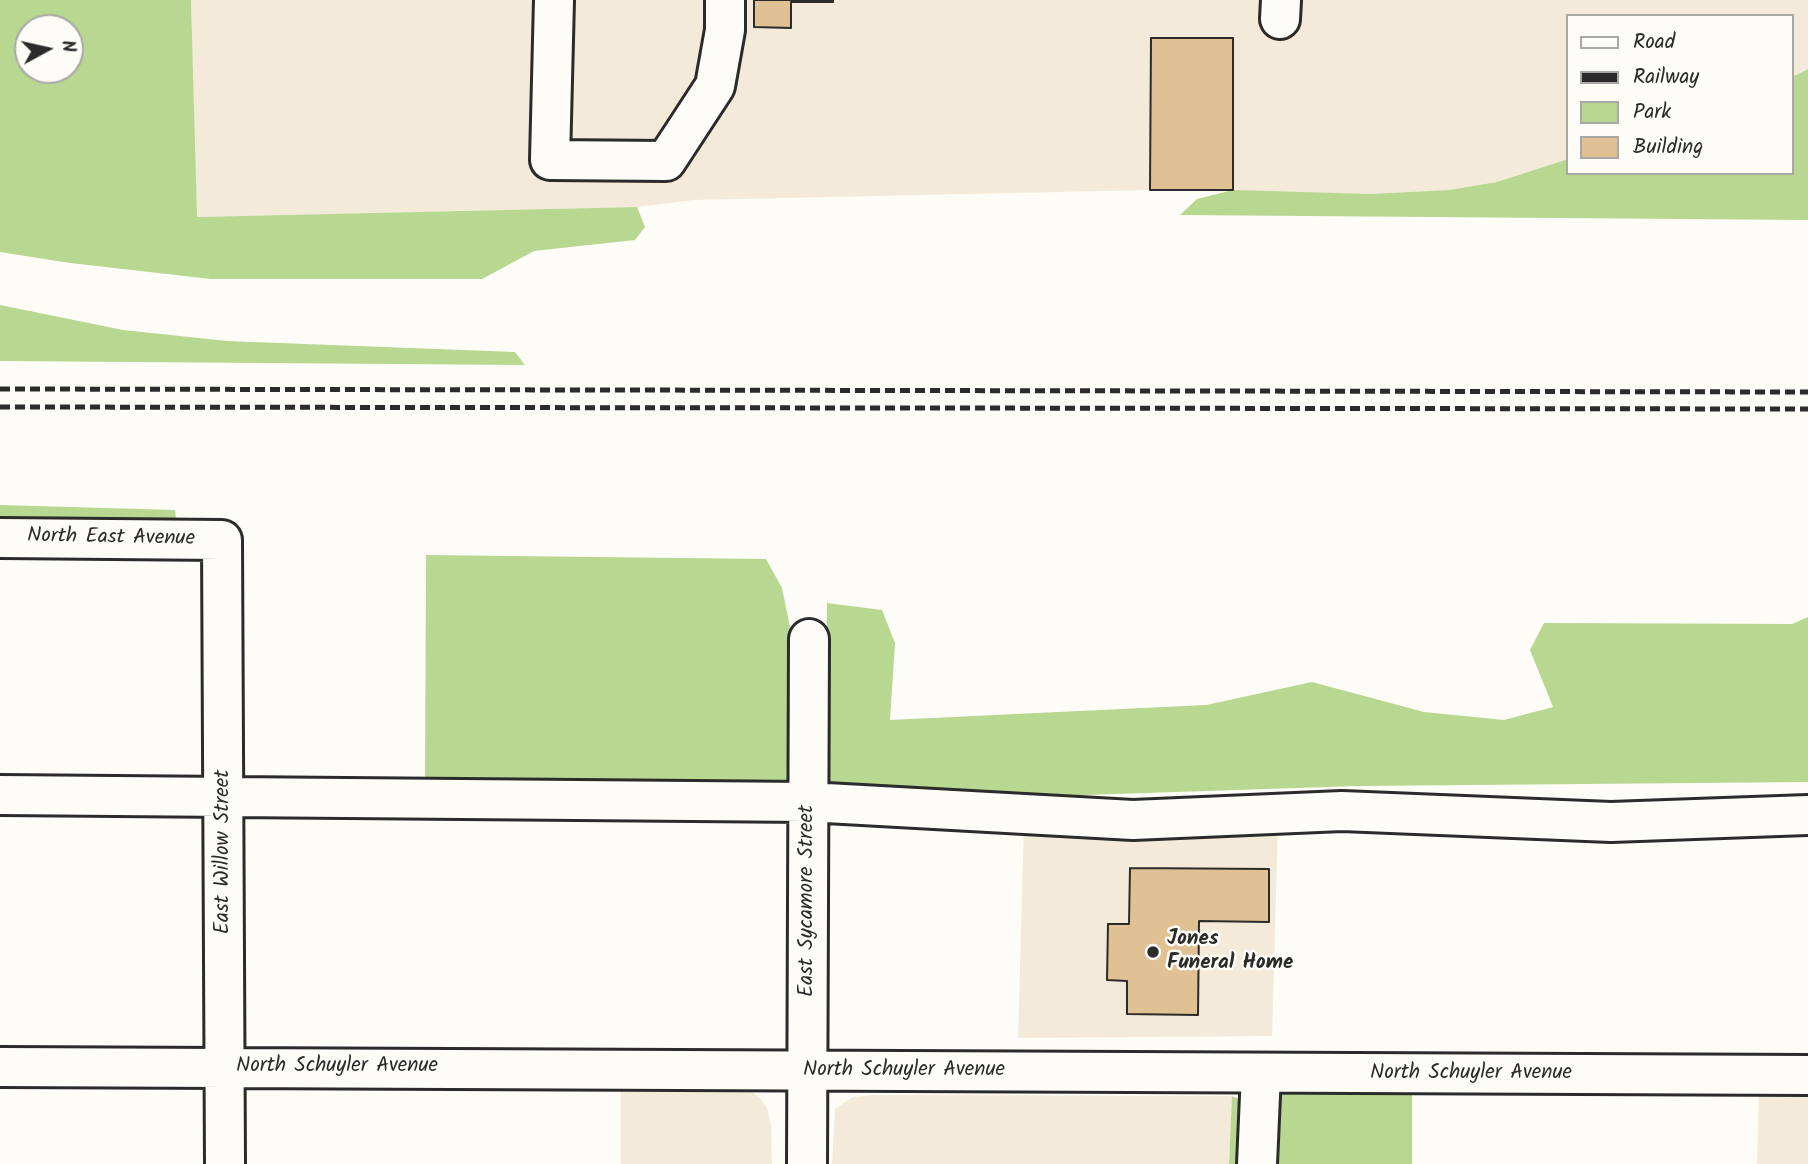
<!DOCTYPE html>
<html>
<head>
<meta charset="utf-8">
<style>
  body { margin:0 }
  #map { position:relative; width:1808px; height:1164px; overflow:hidden; background:#fdfcf7; font-family:Kalam,sans-serif }
  canvas { display:block }
  .legend { position:absolute; left:1566px; top:14px; width:228px; height:161px; box-sizing:border-box; background:#fdfcf7; border:2px solid #a9a8a5; margin:0; padding:9px 12px; list-style:none; font-size:21px; color:#2b2b2b }
  .legend li { display:flex; align-items:center; gap:14px; height:35px }
  .legend b { width:35px; border:2px solid #a9a8a5 }
  .north { position:absolute; left:14px; top:14px; width:70px; height:70px; box-sizing:border-box; background:#fdfcf7; border:2px solid #a9a8a5; border-radius:50%; rotate:82deg; font-size:19px; font-weight:700; line-height:28px; text-align:center; color:#2b2b2b }
  .north::after { content:''; display:block; margin:auto; width:24px; height:32px; background:#2b2b2b; clip-path:polygon(50% 0,100% 100%,50% 72%,0 100%) }
</style>
</head>
<body>
<div id="map">
<canvas width="1808" height="1164"></canvas>
<ul class="legend">
<li><b style="height:9px;background:#fdfcf7"></b>Road</li>
<li><b style="height:9px;background:#2b2b2b"></b>Railway</li>
<li><b style="height:19px;background:#b8d790"></b>Park</li>
<li><b style="height:19px;background:#e0c193"></b>Building</li>
</ul>
<div class="north">N</div>
</div>
<script>
const context = document.querySelector('canvas').getContext('2d');
context.lineJoin = 'round';
function fill(path, color) {
  context.fillStyle = color;
  context.fill(path, 'evenodd');
}
function shape(rows) {
  const path = new Path2D();
  for (const r of rows) {
    path.moveTo(r[0], r[1]);
    for (let i = 2; i < r.length; i += 2) path.lineTo(r[i], r[i + 1]);
  }
  return path;
}
function stroke(path, color, width, dash) {
  context.strokeStyle = color;
  context.lineWidth = width;
  context.lineCap = dash ? 'butt' : 'round';
  context.setLineDash(dash || []);
  context.stroke(path);
}
function label(font, color, halo, rows, align = 'center') {
  context.font = font + ' Kalam,sans-serif';
  context.lineWidth = 5;
  context.setLineDash([]);
  context.textBaseline = 'middle';
  context.strokeStyle = halo;
  context.fillStyle = color;
  for (const [text, x, y, turn = 0] of rows) {
    context.save();
    context.translate(x, y);
    context.rotate((+turn || 0) * Math.PI / 180);
    context.textAlign = isNaN(turn) ? turn : align;
    if (halo) context.strokeText(text, 0, 0);
    context.fillText(text, 0, 0);
    context.restore();
  }
}
fill(shape([
  [191,0,1808,0,1808,69,1792,77,1792,16,1568,16,1568,159,1497,182,1449,190,1370,194,1150,190,694,200,637,207,196,217],
  [1278,823,1272,1036,1018,1038,1024,824],
  [621,1090,750,1091,760,1098,767,1108,771,1125,772,1164,621,1164],
  [1759,1094,1808,1094,1808,1164,1757,1164],
  [873,1095,1232,1096,1229,1164,832,1164,835,1109,853,1097]
]), '#f4ead9');
fill(shape([
  [0,0,191,0,197,217,637,207,645,227,635,240,534,251,482,279,211,279,70,263,0,252],
  [28,28,70,28,70,70,28,70],
  [1808,69,1808,220,1180,215,1197,199,1233,190,1370,194,1449,190,1497,182,1568,159,1568,173,1792,173,1792,77],
  [0,305,123,330,227,341,515,352,525,365,0,361],
  [0,505,175,510,177,527,0,525],
  [426,555,766,559,782,588,791,632,788,792,425,788],
  [827,603,882,610,895,643,890,720,1206,705,1312,682,1424,712,1504,720,1553,707,1530,650,1544,623,1792,624,1808,617,1808,782,1357,786,964,799,825,795],
  [1412,1093,1412,1164,1271,1164,1274,1095],
  [1232,1096,1243,1101,1250,1164,1229,1164]
]), '#b8d790');
const building = shape([
  [754,0,833,0,833,2,791,2,791,28,754,27,754,0],
  [1151,38,1233,38,1233,190,1150,190,1151,38],
  [1130,868,1269,869,1269,922,1199,921,1198,1015,1127,1014,1127,981,1107,980,1108,924,1129,924,1130,868]
]);
fill(building, '#e0c193');
stroke(building, '#2b2b2b', 2);
const minor = shape([
  [554,0,550,160,666,161,715,86,725,30,725,0],
  [1280,19,1281,0],
  [0,538,222,540,225,1164],
  [0,795,808,802,1133,820,1342,811,1611,822,1808,815],
  [0,1067,1808,1075],
  [807,1164,809,639],
  [1257,1164,1261,1073]
]);
stroke(minor, '#2b2b2b', 44);
stroke(minor, '#fdfcf7', 38);
stroke(shape([
  [0,389,1808,392],
  [0,407,1808,409]
]), '#2b2b2b', 5, [10, 5]);
for (const [x, y, r, color] of [
  [1153,952,7,"#2b2b2b"]
]) {
  const dot = new Path2D();
  dot.arc(x, y, r, 0, 2 * Math.PI);
  context.fillStyle = color;
  context.fill(dot);
  stroke(dot, '#fdfcf7', 2.5);
}
label('21px', '#2b2b2b', '#fdfcf7', [
  ["North East Avenue",111,539,1],
  ["East Willow Street",224,852,-90],
  ["East Sycamore Street",808,901,-90],
  ["North Schuyler Avenue",337,1067],
  ["North Schuyler Avenue",904,1071],
  ["North Schuyler Avenue",1471,1074]
]);
label('bold 21px', '#2b2b2b', '#fdfcf7', [
  ["Jones",1167,940],
  ["Funeral Home",1167,964]
], 'left');
</script>
</body>
</html>
